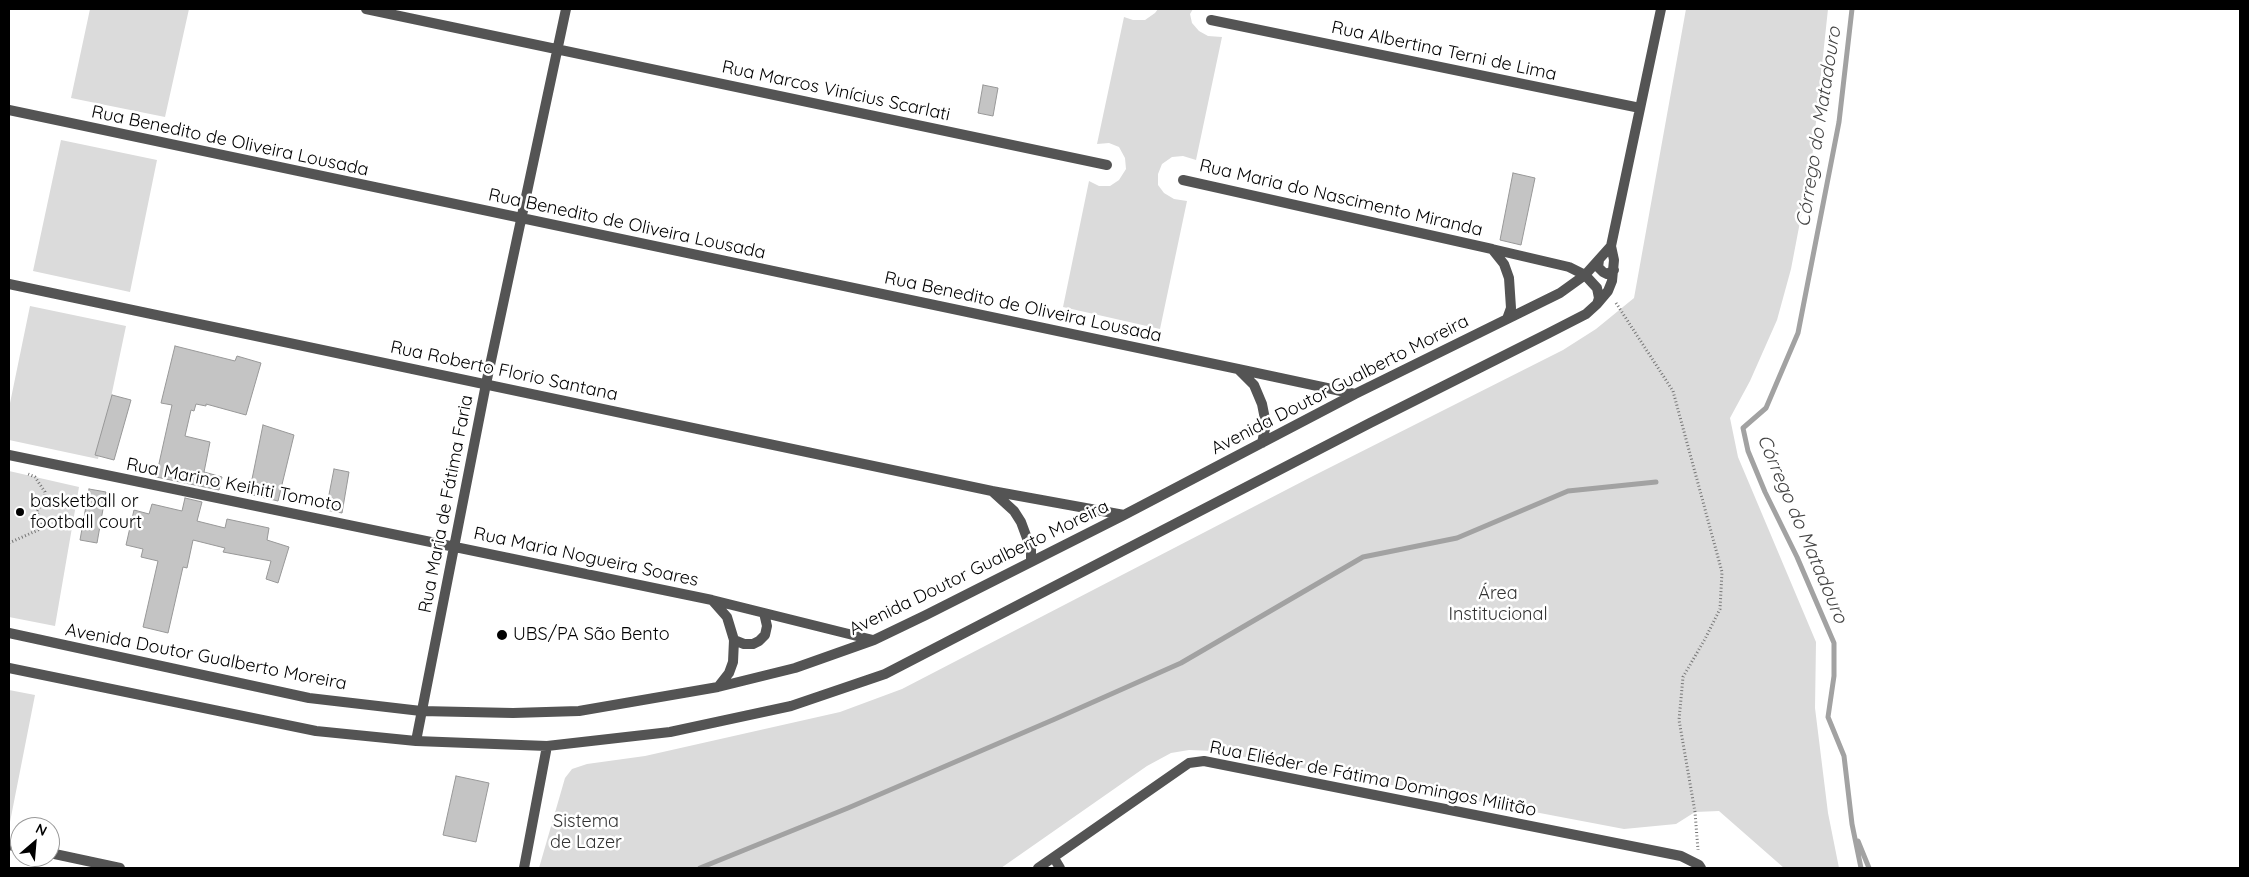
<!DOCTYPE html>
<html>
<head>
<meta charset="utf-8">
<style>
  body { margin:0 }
  #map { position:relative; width:2249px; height:877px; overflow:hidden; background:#fff; font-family:Quicksand,sans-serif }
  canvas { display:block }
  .frame { position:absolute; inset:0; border:10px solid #000; pointer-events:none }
  .north { position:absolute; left:10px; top:817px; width:50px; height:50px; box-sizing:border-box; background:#fff; border:1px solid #999; border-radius:50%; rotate:27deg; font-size:14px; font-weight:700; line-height:20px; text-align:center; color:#000 }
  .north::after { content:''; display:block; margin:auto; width:18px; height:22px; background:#000; clip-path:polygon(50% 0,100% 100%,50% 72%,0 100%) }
</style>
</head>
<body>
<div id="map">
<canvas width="2249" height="877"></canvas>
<div class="frame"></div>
<div class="north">N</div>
</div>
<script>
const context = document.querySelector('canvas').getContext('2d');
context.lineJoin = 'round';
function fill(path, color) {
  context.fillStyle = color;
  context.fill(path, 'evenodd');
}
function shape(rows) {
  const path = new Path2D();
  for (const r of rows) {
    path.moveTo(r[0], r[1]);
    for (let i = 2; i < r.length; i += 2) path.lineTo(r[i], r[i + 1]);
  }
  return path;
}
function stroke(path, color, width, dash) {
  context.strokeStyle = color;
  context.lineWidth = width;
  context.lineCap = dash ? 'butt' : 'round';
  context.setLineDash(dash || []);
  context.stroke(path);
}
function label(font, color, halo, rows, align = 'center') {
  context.font = font + ' Quicksand,sans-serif';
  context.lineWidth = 5;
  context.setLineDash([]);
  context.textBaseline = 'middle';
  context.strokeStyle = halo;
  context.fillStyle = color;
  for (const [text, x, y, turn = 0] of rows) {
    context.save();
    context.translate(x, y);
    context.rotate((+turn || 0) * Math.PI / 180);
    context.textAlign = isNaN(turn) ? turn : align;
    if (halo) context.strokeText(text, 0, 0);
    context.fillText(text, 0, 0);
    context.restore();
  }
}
fill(shape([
  [90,9,189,9,165,117,71,98],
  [1158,9,1193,9,1190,14,1192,23,1199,31,1208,36,1222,37,1196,160,1183,156,1172,157,1162,164,1158,174,1158,185,1164,193,1174,199,1187,201,1160,329,1063,307,1089,181,1099,186,1110,186,1119,180,1126,169,1125,158,1119,147,1109,143,1097,144,1124,17,1133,20,1145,20,1155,13],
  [1686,9,1828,9,1812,159,1791,269,1777,320,1750,381,1730,418,1738,457,1816,642,1815,708,1828,813,1839,868,1784,868,1719,811,1695,812,1676,824,1624,829,1213,751,1189,750,1171,753,1147,766,1001,868,539,868,565,778,572,769,587,764,645,756,840,712,902,689,1313,476,1563,350,1596,329,1634,298],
  [61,140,157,160,130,292,33,271],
  [30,306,126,326,98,459,9,440,9,408],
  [9,471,79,487,55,626,9,617],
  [9,690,35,695,10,822,9,821]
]), '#dbdbdb');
stroke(shape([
  [1852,9,1839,122,1798,333,1766,408,1743,428,1748,451,1765,492,1797,557,1834,643,1834,676,1828,717,1844,756,1852,824,1861,868],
  [1858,841,1869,868],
  [700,868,848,808,1055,719,1181,663,1363,557,1457,538,1568,491,1656,482]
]), '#a2a2a2', 5);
const building = shape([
  [983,85,998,88,993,116,978,113,983,85],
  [1513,173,1535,178,1521,245,1500,240,1513,173],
  [175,346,235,361,237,356,261,363,246,415,206,404,206,406,196,404,194,411,191,410,185,436,210,442,204,472,222,477,219,490,156,477,172,405,161,403,175,346],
  [112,395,131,400,114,460,95,455,112,395],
  [263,425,294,435,278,501,249,494,263,425],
  [334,469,349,472,342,513,326,510,334,469],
  [89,489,106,492,97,543,80,540,89,489],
  [185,498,202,502,197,521,225,528,227,519,269,528,267,540,289,547,278,583,266,579,271,561,223,552,225,548,193,540,187,568,183,567,168,633,143,627,158,561,141,557,143,549,126,545,134,510,149,514,152,504,182,511,185,498],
  [456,776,489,783,476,842,443,835,456,776]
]);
fill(building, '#c4c4c4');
stroke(building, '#989898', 1);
stroke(shape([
  [1616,303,1673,391,1722,572,1720,609,1705,639,1683,677,1679,720,1695,812,1698,850],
  [9,543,38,530,41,526,37,511,45,498,45,492,35,477,28,474]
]), '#767676', 3, [1, 2.5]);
stroke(shape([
  [366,9,1107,165],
  [1211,20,1640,108],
  [9,110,1238,369],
  [1183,180,1492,249],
  [1599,260,1598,267,1603,272,1607,274,1614,270],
  [9,284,992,491],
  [1507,319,1511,308,1509,278,1504,264,1492,249,1569,267,1585,275,1597,288,1599,298,1597,304],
  [1262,443,1266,424,1262,404,1254,385,1238,369,1355,394],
  [9,455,712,600,873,640],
  [1031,562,1031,549,1021,522,1014,511,992,491,1124,515],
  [712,600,727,617,734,640,733,662,729,673,718,687],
  [9,633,309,698,421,711,513,713,579,711,718,687,795,668,874,640,926,615,1124,515,1355,394,1560,293,1585,275,1611,246],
  [734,640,744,644,753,644,759,641,765,635,767,626,764,613],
  [9,668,316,731,416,741,547,746,670,732,791,706,885,674,1370,423,1549,333,1586,314,1597,304,1608,291,1612,281,1614,260,1611,246,1661,9],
  [416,741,486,384,566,9],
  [9,845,20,847],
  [50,853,120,868],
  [1054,858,1060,868],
  [524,868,547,746],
  [1038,868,1189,763,1204,761,1681,856,1699,865,1701,868]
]), '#545454', 10);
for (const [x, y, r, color] of [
  [20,512,5,"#000"],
  [502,635,6,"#000"]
]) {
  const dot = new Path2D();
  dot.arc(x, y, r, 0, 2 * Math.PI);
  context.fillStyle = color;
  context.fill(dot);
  stroke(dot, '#fff', 2);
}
label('18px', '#000', '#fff', [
  ["Rua Albertina Terni de Lima",1444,51,12],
  ["Rua Marcos Vinícius Scarlati",836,91,12],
  ["Rua Benedito de Oliveira Lousada",230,141,12],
  ["Rua Maria do Nascimento Miranda",1341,198,13],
  ["Rua Benedito de Oliveira Lousada",627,224,12],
  ["Rua Benedito de Oliveira Lousada",1023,307,12],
  ["Rua Roberto Florio Santana",504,371,12],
  ["Avenida Doutor Gualberto Moreira",1340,385,-27],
  ["Rua Marino Keihiti Tomoto",234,485,11],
  ["Rua Maria de Fátima Faria",446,504,-79],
  ["Rua Maria Nogueira Soares",586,557,12],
  ["Avenida Doutor Gualberto Moreira",979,568,-26],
  ["Avenida Doutor Gualberto Moreira",206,657,11],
  ["Rua Eliéder de Fátima Domingos Militão",1373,779,11]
]);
label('18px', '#000', '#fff', [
  ["basketball or",30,502],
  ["football court",30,523],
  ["UBS/PA São Bento",513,635]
], 'left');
label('18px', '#323232', '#fff', [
  ["Área",1498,594],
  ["Institucional",1498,615],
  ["Sistema",586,822],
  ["de Lazer",586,843]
]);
label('italic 19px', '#434343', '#fff', [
  ["Córrego do Matadouro",1819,127,-81],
  ["Córrego do Matadouro",1802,529,67]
]);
</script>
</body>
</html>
